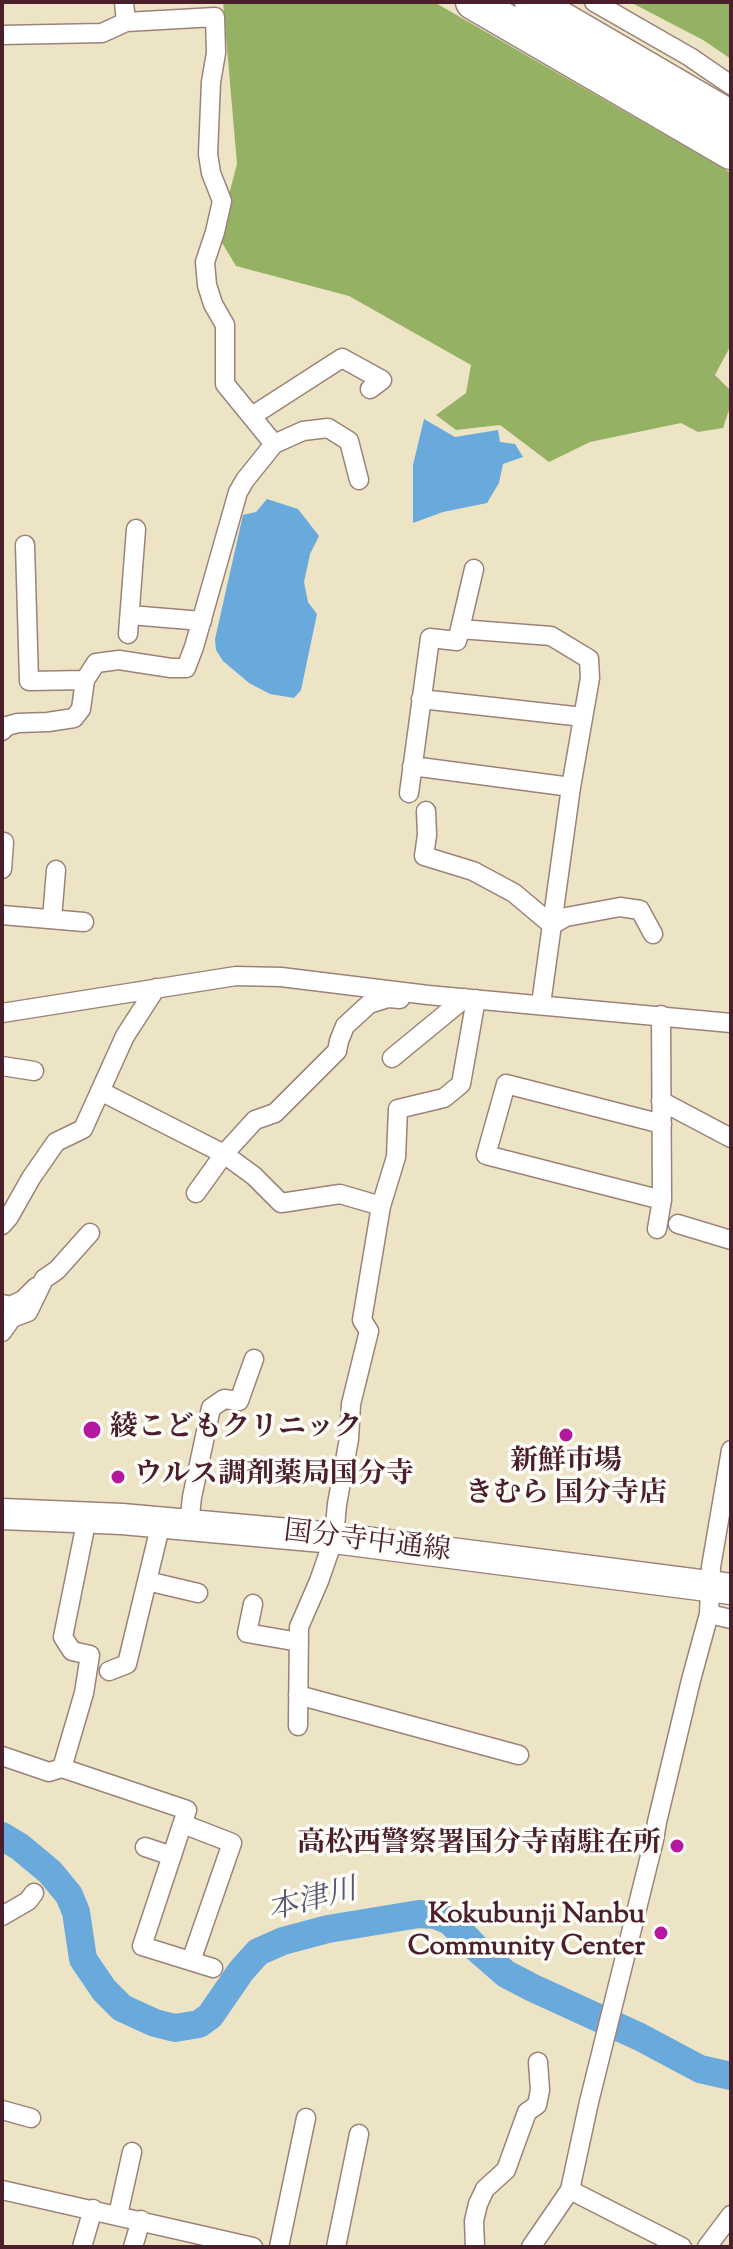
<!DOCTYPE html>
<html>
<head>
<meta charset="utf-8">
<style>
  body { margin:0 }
  #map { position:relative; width:733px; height:2249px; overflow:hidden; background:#ede4c6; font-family:"Sorts Mill Goudy",serif }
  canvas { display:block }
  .frame { position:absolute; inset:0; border:4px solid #4a1f2b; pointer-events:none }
</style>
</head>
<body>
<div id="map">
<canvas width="733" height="2249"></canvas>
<div class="frame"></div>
</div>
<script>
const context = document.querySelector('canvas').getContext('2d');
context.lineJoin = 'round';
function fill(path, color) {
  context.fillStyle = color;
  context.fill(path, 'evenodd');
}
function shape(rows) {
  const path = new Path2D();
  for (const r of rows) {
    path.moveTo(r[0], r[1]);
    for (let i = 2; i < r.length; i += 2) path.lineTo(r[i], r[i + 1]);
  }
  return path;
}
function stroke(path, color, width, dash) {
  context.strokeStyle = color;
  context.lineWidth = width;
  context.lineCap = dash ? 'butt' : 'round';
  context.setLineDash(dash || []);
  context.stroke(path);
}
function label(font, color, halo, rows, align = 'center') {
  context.font = font + ' "Sorts Mill Goudy","Noto Serif JP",serif';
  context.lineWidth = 7;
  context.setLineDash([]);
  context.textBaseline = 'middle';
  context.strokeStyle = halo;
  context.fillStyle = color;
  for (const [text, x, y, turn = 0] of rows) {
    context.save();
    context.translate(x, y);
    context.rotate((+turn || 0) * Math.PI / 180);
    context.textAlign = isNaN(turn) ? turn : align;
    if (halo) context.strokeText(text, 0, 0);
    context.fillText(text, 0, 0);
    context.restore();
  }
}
fill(shape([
  [223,2,434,2,731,173,731,345,715,375,731,391,731,404,723,428,698,432,681,423,590,442,549,462,500,425,456,430,436,415,466,393,471,365,349,296,236,266,218,236,237,164],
  [630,2,731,2,731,59,703,40]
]), '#95b264');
fill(shape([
  [424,419,455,437,498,430,500,442,515,444,523,457,503,464,499,483,487,503,443,512,413,523,413,465],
  [267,499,298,509,319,536,310,554,304,582,308,602,317,614,301,690,294,698,270,694,249,683,223,661,216,650,215,639,243,515,256,512]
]), '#69a9dc');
stroke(shape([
  [2,1836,20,1847,50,1872,69,1895,76,1912,83,1959,104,1990,122,2008,155,2023,175,2028,199,2024,210,2016,241,1971,258,1952,283,1941,328,1929,419,1914,435,1915,450,1921,475,1947,506,1974,533,1988,640,2037,700,2069,731,2076]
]), '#69a9dc', 28);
const street = shape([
  [594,2,690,57,731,85],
  [2,35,102,33,126,22],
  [252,416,342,358,382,380,370,389],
  [274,444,303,431,328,428,349,441,359,480],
  [25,545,29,681,85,680],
  [130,615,202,621],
  [460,629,474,569],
  [128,634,136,529],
  [421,699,583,717],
  [2,731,7,726,18,723,48,722,74,718,81,709,85,680,96,663,119,660,171,668,186,668,194,647,238,492,245,480,274,444,225,384,225,325,213,304,207,285,205,262,215,232,222,201,211,173,208,154,211,82,216,53,215,17,126,22,124,2],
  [412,766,571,787],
  [409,793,430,638,457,641,460,629,551,636,589,659,590,678,571,787,541,1004],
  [426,811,427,835,424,856,473,871,514,893,552,925,566,917,620,907,640,910,653,934],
  [2,869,4,842],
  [2,915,84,922],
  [52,919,56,870],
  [2,1013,236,976,281,977,428,995,731,1023],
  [392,1058,465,998],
  [2,1066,34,1071],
  [100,1091,224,1154,254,1176,281,1203,340,1194,381,1206,362,1320,369,1331,351,1404,349,1439,337,1504,334,1538,319,1581,299,1627,298,1726],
  [661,1101,731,1138],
  [662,1124,506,1084,486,1155,662,1200],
  [196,1193,224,1154,255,1120,275,1113,337,1051,339,1041,345,1026,369,1004,388,998,400,999],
  [381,1206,396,1157,398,1109,444,1098,461,1084,476,999],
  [678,1224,731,1240],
  [2,1225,9,1217,31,1178,56,1142,83,1129,125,1036,156,988],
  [657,1229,662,1200,661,1015],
  [2,1304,10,1306,23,1300,36,1287],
  [2,1332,12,1318,28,1312,44,1279,57,1270,90,1233],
  [87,1518,63,1637,72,1651,90,1655,84,1693,62,1768,187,1810,142,1946,213,1968],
  [189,1525,192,1497,211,1408,224,1399,239,1401,254,1359],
  [147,1581,198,1593],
  [253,1604,247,1633,299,1642],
  [709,1614,731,1619],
  [109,1671,127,1664,161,1523],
  [298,1695,519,1755],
  [2,1756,49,1772,62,1768],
  [183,1824,232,1843,191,1961],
  [145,1847,172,1856],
  [2,1916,28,1901,34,1893],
  [2,2110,31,2118],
  [2,2190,253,2247],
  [570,2190,682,2247],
  [118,2215,132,2152],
  [82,2247,93,2209],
  [133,2247,141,2220],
  [279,2247,306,2118],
  [336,2247,359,2134],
  [475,2247,474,2221,478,2204,485,2189,506,2170,527,2112,537,2105,540,2090,538,2062],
  [531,2247,570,2190,589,2102,654,1840,657,1822,691,1680,709,1614,711,1567,731,1450],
  [707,2247,731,2215]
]);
const primary = shape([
  [2,1514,122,1519,334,1538,731,1589]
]);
const highway = shape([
  [473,2,731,152],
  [532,2,731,118]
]);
stroke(street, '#9c8278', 21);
stroke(primary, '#9c8278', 33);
stroke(highway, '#9c8278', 37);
stroke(street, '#fff', 18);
stroke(primary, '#fff', 30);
stroke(highway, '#fff', 34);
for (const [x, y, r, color] of [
  [92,1430,10,"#b5179e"],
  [566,1435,8,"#b5179e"],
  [118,1477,8,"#b5179e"],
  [677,1846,8,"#b5179e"],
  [661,1933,8,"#b5179e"]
]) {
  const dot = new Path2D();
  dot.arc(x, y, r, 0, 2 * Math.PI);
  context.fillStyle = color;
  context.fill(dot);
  stroke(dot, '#fdfcf7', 3);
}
label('bold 28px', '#4a1f2b', '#fdfcf7', [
  ["綾こどもクリニック",110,1430],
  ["新鮮市場",566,1464,"center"],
  ["きむら 国分寺店",566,1496,"center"],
  ["ウルス調剤薬局国分寺",134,1477],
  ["高松西警察署国分寺南駐在所",661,1846,"right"],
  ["Kokubunji Nanbu",645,1917,"right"],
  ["Community Center",645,1949,"right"]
], 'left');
label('28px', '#4a1f2b', '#fdfcf7', [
  ["国分寺中通線",367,1544,7]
]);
label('italic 30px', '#565672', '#fdfcf7', [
  ["本津川",313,1903,-14]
]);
</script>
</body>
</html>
